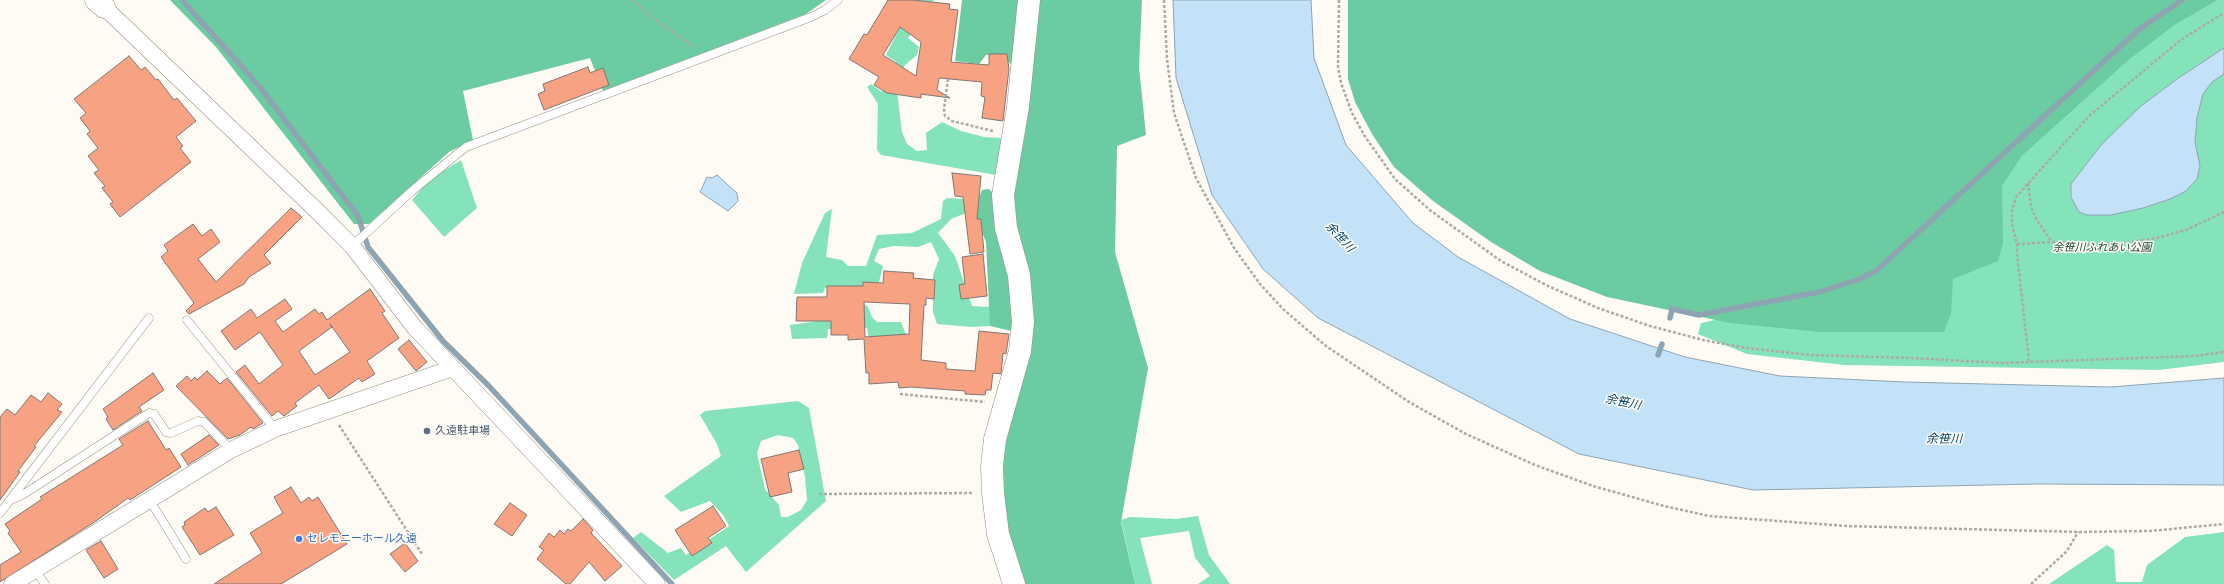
<!DOCTYPE html>
<html>
<head>
<meta charset="utf-8">
<style>
  body { margin:0 }
  canvas { display:block; background:#fefbf5 }
</style>
</head>
<body>
<canvas width="2224" height="584"></canvas>
<script>
const context = document.querySelector('canvas').getContext('2d');
context.lineJoin = 'round';
function fill(path, color) {
  context.fillStyle = color;
  context.fill(path, 'evenodd');
}
function shape(rows) {
  const path = new Path2D();
  for (const r of rows) {
    path.moveTo(r[0], r[1]);
    for (let i = 2; i < r.length; i += 2) path.lineTo(r[i], r[i + 1]);
  }
  return path;
}
function stroke(path, color, width, dash) {
  context.strokeStyle = color;
  context.lineWidth = width;
  context.lineCap = dash ? 'butt' : 'round';
  context.setLineDash(dash || []);
  context.stroke(path);
}
function label(font, color, halo, rows, align = 'center') {
  context.font = font + ' "Playfair Display","Noto Sans JP",serif';
  context.lineWidth = 3;
  context.setLineDash([]);
  context.textBaseline = 'middle';
  context.strokeStyle = halo;
  context.fillStyle = color;
  for (const [text, x, y, turn = 0] of rows) {
    context.save();
    context.translate(x, y);
    context.rotate((+turn || 0) * Math.PI / 180);
    context.textAlign = isNaN(turn) ? turn : align;
    if (halo) context.strokeText(text, 0, 0);
    context.fillText(text, 0, 0);
    context.restore();
  }
}
fill(shape([
  [917,0,934,0,908,38,919,47,917,55,905,65,896,83,902,132,907,144,917,151,927,150,926,133,942,122,961,131,984,137,1002,138,996,175,881,155,877,150,878,104,867,87,871,84,882,92,896,67,896,62,886,55,908,11],
  [2218,0,2224,0,2224,362,2159,370,1844,365,1747,354,1698,334,1701,323,1826,295,2021,157,2129,60,2175,25],
  [461,160,477,208,444,237,412,200,430,179],
  [947,198,978,200,966,213,951,219,938,233,955,256,972,306,990,307,990,326,971,327,937,324,933,312,933,275,939,259,931,242,918,247,894,246,879,249,874,261,883,266,879,282,861,290,862,302,868,307,872,317,877,322,901,322,906,335,869,339,867,328,828,329,827,338,792,339,790,325,832,319,848,288,825,288,823,293,794,294,802,263,825,213,832,209,826,257,842,260,848,266,866,266,877,235,912,233,941,219,943,201],
  [798,401,809,408,826,501,746,572,726,546,674,580,633,538,641,532,668,553,681,548,686,555,729,526,723,515,710,501,681,512,664,496,721,456,717,444,700,415,705,411],
  [778,435,793,438,798,445,805,477,807,500,801,510,788,517,781,517,779,505,765,489,757,453,761,441],
  [1198,516,1209,555,1230,584,1198,584,1210,576,1195,558,1189,531,1140,538,1152,584,1135,584,1121,520,1130,517,1176,519],
  [2224,532,2224,584,2049,584,2107,545,2114,550,2116,582,2142,582,2147,565,2185,537]
]), '#85e3b9');
fill(shape([
  [170,0,826,0,806,14,603,91,590,58,463,91,473,140,449,152,369,224,354,224,216,47],
  [962,0,1142,0,1139,67,1146,135,1117,146,1115,252,1148,368,1121,522,1135,584,1021,584,1013,564,999,476,1029,335,990,326,986,242,977,219,978,200,982,190,989,189,995,195,1026,78,1001,55,986,55,979,64,955,61],
  [1348,0,2218,0,2175,25,2129,60,2021,157,2002,186,2003,243,1998,261,1953,279,1951,313,1944,332,1820,332,1730,323,1607,297,1540,271,1491,242,1433,201,1394,167,1372,134,1355,102,1348,79]
]), '#6bcba1');
const water = shape([
  [1173,0,1311,0,1314,58,1346,145,1413,223,1458,257,1570,319,1685,357,1780,376,1905,382,2111,387,2224,378,2224,485,2037,484,1753,490,1579,454,1318,318,1263,269,1212,195,1176,78,1173,0],
  [2224,48,2224,74,2212,82,2203,94,2197,118,2195,142,2200,166,2197,179,2186,191,2170,199,2143,208,2111,215,2087,215,2079,212,2071,197,2071,184,2101,145,2141,106,2177,79,2224,48],
  [717,175,737,193,738,201,728,211,700,192,707,177,712,178,717,175]
]);
fill(water, '#c3e2f8');
stroke(water, '#8fa4b2', 1);
stroke(shape([
  [182,0,259,86,358,216,368,247,443,341,488,385,672,584],
  [1670,318,1672,309,1699,315,1819,292,1857,280,1876,271,2138,30,2182,0],
  [1658,355,1662,344]
]), '#8fa4b2', 5.5);
const building = shape([
  [888,0,912,0,950,4,949,9,958,10,951,62,989,65,989,54,1007,54,1009,69,1003,121,982,118,985,97,981,96,982,82,939,78,937,90,950,98,921,94,921,98,887,93,874,85,879,77,849,59,864,34,867,35,888,0],
  [900,27,921,42,916,76,883,55,900,27],
  [129,56,141,70,145,67,156,80,158,79,174,100,177,98,196,121,176,137,183,146,180,148,191,162,120,217,110,204,113,202,102,188,105,186,94,173,99,170,88,156,98,148,87,134,90,131,80,118,86,113,74,99,129,56],
  [588,67,590,73,603,68,609,85,544,110,538,94,545,91,543,84,588,67],
  [952,173,981,176,977,219,981,219,984,252,970,254,963,197,955,196,952,173],
  [291,208,302,217,264,255,271,263,249,277,244,284,189,314,186,311,194,303,161,257,168,251,164,245,193,224,202,236,211,229,220,242,198,259,216,282,291,208],
  [983,254,987,296,961,299,959,285,965,284,962,257,983,254],
  [884,271,914,273,913,278,935,280,934,299,926,298,926,305,924,305,921,360,946,363,946,369,975,371,979,331,1009,334,1006,354,1003,353,1001,374,993,373,991,390,986,390,985,395,965,394,965,391,911,387,899,388,898,382,869,384,869,373,866,373,864,339,848,340,848,335,831,335,831,321,796,321,797,297,827,297,827,286,863,286,863,282,883,283,884,271],
  [864,302,910,304,909,334,865,337,864,302],
  [370,289,385,311,382,313,399,338,367,361,375,374,362,382,359,378,329,399,319,385,295,403,297,406,284,416,278,411,272,416,236,372,245,365,259,384,283,365,260,332,235,350,221,331,251,309,257,318,285,299,292,309,275,321,283,332,315,309,319,314,322,312,327,320,370,289],
  [330,324,350,352,315,375,299,351,332,327,330,324],
  [409,340,427,362,416,371,398,349,409,340],
  [207,371,220,384,227,378,263,423,253,429,251,427,240,435,228,439,176,386,187,376,191,381,195,377,197,380,207,371],
  [153,373,164,390,139,407,142,411,113,430,106,419,108,417,103,409,153,373],
  [48,393,62,404,57,410,62,412,34,446,36,447,18,471,20,472,0,500,0,417,7,409,15,415,31,395,41,402,48,393],
  [148,421,166,450,169,448,181,467,130,500,128,498,93,523,0,582,0,565,21,552,8,533,10,531,5,524,42,499,40,497,123,445,119,439,148,421],
  [209,435,219,445,188,465,181,454,209,435],
  [799,450,804,469,788,473,792,492,770,497,761,459,799,450],
  [291,487,301,503,309,497,312,501,318,497,347,544,281,584,214,584,262,553,250,533,283,513,274,497,291,487],
  [510,503,527,515,512,536,494,524,510,503],
  [713,506,726,526,708,538,712,543,692,556,675,530,713,506],
  [216,507,234,535,200,555,182,527,185,525,184,522,205,508,208,512,216,507],
  [583,519,593,530,591,533,622,566,605,581,589,562,570,584,566,584,537,559,544,550,539,547,549,533,554,537,560,530,564,534,568,529,571,531,583,519],
  [101,541,118,569,104,578,86,550,101,541],
  [405,543,418,561,405,572,390,554,405,543]
]);
fill(building, '#f6a283');
stroke(building, '#817773', 1);
const lane = shape([
  [352,246,413,190,466,147,811,17,825,10,838,0],
  [187,320,275,429],
  [149,499,186,559],
  [9,501,24,494,149,413,154,414,166,432,171,433,198,421,204,422,231,450],
  [0,513,149,318],
  [35,570,45,584]
]);
const street = shape([
  [104,7,316,210,352,246,415,328,657,584],
  [12,584,231,450,275,429,453,368]
]);
const secondary = shape([
  [96,0,104,7],
  [1014,584,998,534,993,493,992,466,995,439,1020,351,1023,322,1019,275,1006,228,1003,195,1018,107,1029,0]
]);
stroke(lane, '#969088', 9);
stroke(street, '#969088', 17);
stroke(secondary, '#969088', 23);
stroke(shape([
  [633,0,650,16,694,47],
  [1164,0,1167,59,1174,113,1196,178,1234,248,1260,284,1283,309,1326,346,1409,402,1466,434,1535,465,1593,486,1664,506,1709,516,1847,526,2079,532,2150,531,2224,524],
  [1339,0,1338,66,1341,83,1352,113,1364,135,1395,179,1431,211,1501,261,1548,286,1598,308,1650,326,1703,340,1746,348,1811,355,1912,358,2002,363,2194,356,2224,352],
  [948,79,944,109,945,116,952,121,993,131],
  [2028,183,2031,206,2036,219,2052,242],
  [2017,244,2052,242,2090,245,2126,243,2157,238,2186,230,2224,212],
  [2029,361,2017,254,2017,244,2012,224,2012,211,2016,197,2089,116,2182,39,2224,13],
  [900,394,985,402],
  [339,425,422,554],
  [819,494,974,493],
  [2031,584,2067,551,2078,532]
]), '#acaaa5', 2.5, [3, 2]);
stroke(lane, '#fff', 8);
stroke(street, '#fff', 16);
stroke(secondary, '#fff', 22);
for (const [x, y, r, color] of [
  [427,431,4,"#5c6f8a"],
  [299,539,4,"#3f7fe0"]
]) {
  const dot = new Path2D();
  dot.arc(x, y, r, 0, 2 * Math.PI);
  context.fillStyle = color;
  context.fill(dot);
  stroke(dot, '#fefbf5', 1.5);
}
label('italic 11px', '#1e4736', '#fefbf5', [
  ["余笹川ふれあい公園",2102,248]
]);
label('11px', '#4e5e75', '#fefbf5', [
  ["久遠駐車場",435,431]
], 'left');
label('11px', '#366cbe', '#fefbf5', [
  ["セレモニーホール久遠",307,539]
], 'left');
label('italic 12px', '#014669', '#fefbf5', [
  ["余笹川",1340,237,47],
  ["余笹川",1623,402,12],
  ["余笹川",1944,439,1]
]);
</script>
</body>
</html>
